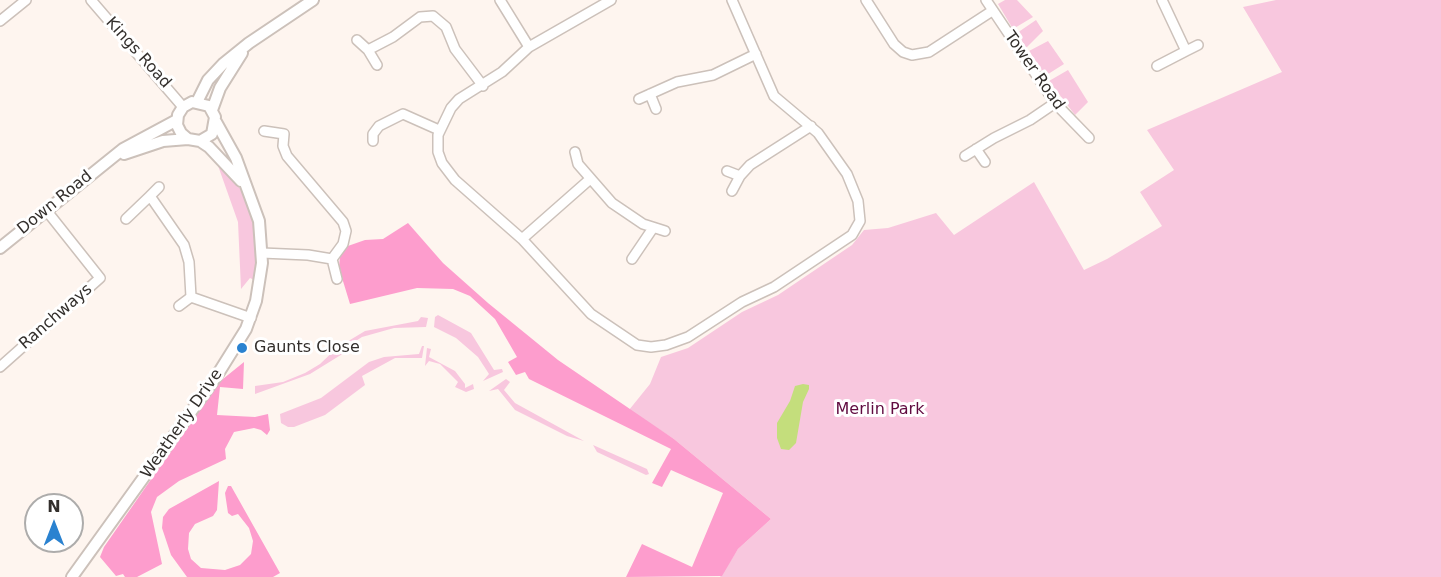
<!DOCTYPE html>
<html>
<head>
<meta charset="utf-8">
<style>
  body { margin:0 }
  #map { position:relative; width:1441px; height:577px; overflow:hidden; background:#fef5ef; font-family:"DejaVu Sans",sans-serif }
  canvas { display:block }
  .north { position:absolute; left:24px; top:493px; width:60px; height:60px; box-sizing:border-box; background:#fff; border:2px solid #adacab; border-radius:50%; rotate:0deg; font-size:16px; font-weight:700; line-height:24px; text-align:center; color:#332f2c }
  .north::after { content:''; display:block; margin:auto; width:21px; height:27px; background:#2a82d0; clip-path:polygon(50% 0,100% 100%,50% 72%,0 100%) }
</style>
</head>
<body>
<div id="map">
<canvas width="1441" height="577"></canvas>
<div class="north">N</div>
</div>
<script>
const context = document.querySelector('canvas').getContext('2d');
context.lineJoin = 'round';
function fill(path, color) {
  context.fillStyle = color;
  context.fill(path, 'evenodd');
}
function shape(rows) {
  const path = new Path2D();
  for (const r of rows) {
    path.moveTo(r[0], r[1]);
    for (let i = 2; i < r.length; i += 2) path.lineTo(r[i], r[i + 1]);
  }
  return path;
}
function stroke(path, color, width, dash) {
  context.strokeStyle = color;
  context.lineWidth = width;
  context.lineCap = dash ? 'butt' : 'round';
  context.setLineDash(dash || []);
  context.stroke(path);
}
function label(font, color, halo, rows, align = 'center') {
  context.font = font + ' "DejaVu Sans",sans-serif';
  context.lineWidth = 6;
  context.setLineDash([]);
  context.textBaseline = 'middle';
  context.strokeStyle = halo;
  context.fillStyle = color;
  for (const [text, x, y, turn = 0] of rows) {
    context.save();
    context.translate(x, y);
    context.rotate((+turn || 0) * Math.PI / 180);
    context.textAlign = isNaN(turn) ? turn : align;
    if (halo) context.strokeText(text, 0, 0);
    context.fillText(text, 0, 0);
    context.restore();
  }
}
fill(shape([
  [1005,0,1017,0,1033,17,1013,29,998,4],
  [1276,0,1441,0,1441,577,720,577,738,549,771,519,674,439,629,410,650,384,661,357,688,348,742,312,778,295,852,245,864,230,888,228,936,213,954,235,1034,182,1084,270,1107,259,1162,226,1140,192,1174,170,1147,130,1282,72,1243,7],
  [1036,20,1043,31,1026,48,1017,33],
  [1048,41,1064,64,1045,76,1029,51],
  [1068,70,1088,102,1075,115,1049,81],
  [216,160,234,177,246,200,253,220,257,243,256,273,254,280,250,278,241,289,238,222],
  [438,315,471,333,494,370,502,369,503,372,483,381,489,374,478,357,456,338,434,327,435,317],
  [421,317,428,318,426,327,394,328,362,337,348,346,345,343,365,331,418,321],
  [340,345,344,347,344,353,310,374,255,394,255,386,283,382,305,373,320,364],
  [422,346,424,346,422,358,395,358,362,376,365,385,325,415,294,427,288,427,281,423,280,414,321,398,369,362,384,357,419,354],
  [427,348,431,349,429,357,455,371,465,384,465,388,473,384,474,389,466,392,455,387,458,382,440,364,429,361,425,366],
  [506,379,510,382,504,390,515,403,584,441,567,436,515,410,498,389,489,391],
  [593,445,647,469,649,474,646,475,597,452]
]), '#f8c7de');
fill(shape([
  [408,223,443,263,488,303,558,360,674,439,771,519,738,549,722,576,626,577,642,544,692,567,723,493,671,470,662,487,652,483,671,449,529,379,525,372,516,375,508,362,517,357,495,319,470,296,453,289,417,288,350,304,339,268,340,255,345,247,365,240,383,239],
  [244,362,243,389,220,387,217,415,255,417,268,414,270,430,267,435,261,430,254,428,234,432,225,449,226,459,179,481,157,497,151,512,162,564,137,577,125,577,123,574,116,576,100,557,104,547,218,383],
  [219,481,217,510,213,516,195,524,189,533,188,549,191,559,201,568,225,570,240,565,251,554,253,541,249,528,238,514,232,516,228,513,225,493,228,486,231,486,280,573,273,577,187,577,171,555,162,528,163,517,169,509]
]), '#fd9dcd');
fill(shape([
  [803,384,809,385,809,389,803,402,796,443,789,450,781,449,777,438,777,423,790,401,795,386]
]), '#c4de7c');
const minor = shape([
  [91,0,183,107],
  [500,0,529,47,611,0],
  [866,0,894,44,903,52,912,55,929,52,992,11],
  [986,0,1055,103,1089,138],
  [0,21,26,0],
  [357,40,368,50,377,65],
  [529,47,502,72,459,99,451,108,438,135,438,152,442,163,455,180,522,239,591,314,637,345,651,347,666,345,688,337,742,302,774,287,852,235,860,221,858,201,847,174,818,133,774,96,732,0],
  [368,50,393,37,420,17,433,16,446,27,455,49,483,86],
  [1186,51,1198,45],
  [1157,66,1186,51,1162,0],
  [650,94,656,109],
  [639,99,677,82,713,75,756,54],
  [373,141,373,134,379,126,403,114,439,130],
  [976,149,985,162],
  [575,152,578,164,612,203,643,224,665,231],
  [965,156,994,138,1030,120,1055,103],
  [727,171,740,176],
  [732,191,740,176,750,165,811,126],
  [150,196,159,187],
  [126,219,150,196,184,245,189,262,191,297,251,318],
  [522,239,589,180],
  [262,253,308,255,332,259,343,244,346,231,343,222,287,156,283,146,284,134,264,131],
  [332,259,337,279],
  [632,259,653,228],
  [179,306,191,297],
  [0,367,100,278,46,210]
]);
const tertiary = shape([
  [197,102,208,80,223,64,249,43,313,0],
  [212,110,220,88,242,53],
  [200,141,212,134,215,117,209,106,192,102,183,107,178,115,177,125,181,133,188,139,200,141,209,147,241,181],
  [124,154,163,141,188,139],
  [0,248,123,149,177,120],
  [72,577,216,377,246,329,256,301,262,263,259,221,236,158,216,122]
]);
stroke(minor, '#ccc1ba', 12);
stroke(tertiary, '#ccc1ba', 14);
stroke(minor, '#fff', 9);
stroke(tertiary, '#fff', 10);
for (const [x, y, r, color] of [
  [242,348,6,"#2a82d0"]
]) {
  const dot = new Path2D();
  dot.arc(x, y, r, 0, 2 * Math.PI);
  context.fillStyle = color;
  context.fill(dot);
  stroke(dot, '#fff', 2);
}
label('16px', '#332f2c', '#fff', [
  ["Kings Road",138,53,48],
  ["Tower Road",1034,71,55],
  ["Down Road",55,203,-39],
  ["Ranchways",56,317,-41],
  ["Weatherly Drive",182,424,-55]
]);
label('16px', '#332f2c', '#fff', [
  ["Gaunts Close",254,348]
], 'left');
label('16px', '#600b40', '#fff', [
  ["Merlin Park",880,410]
]);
</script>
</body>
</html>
